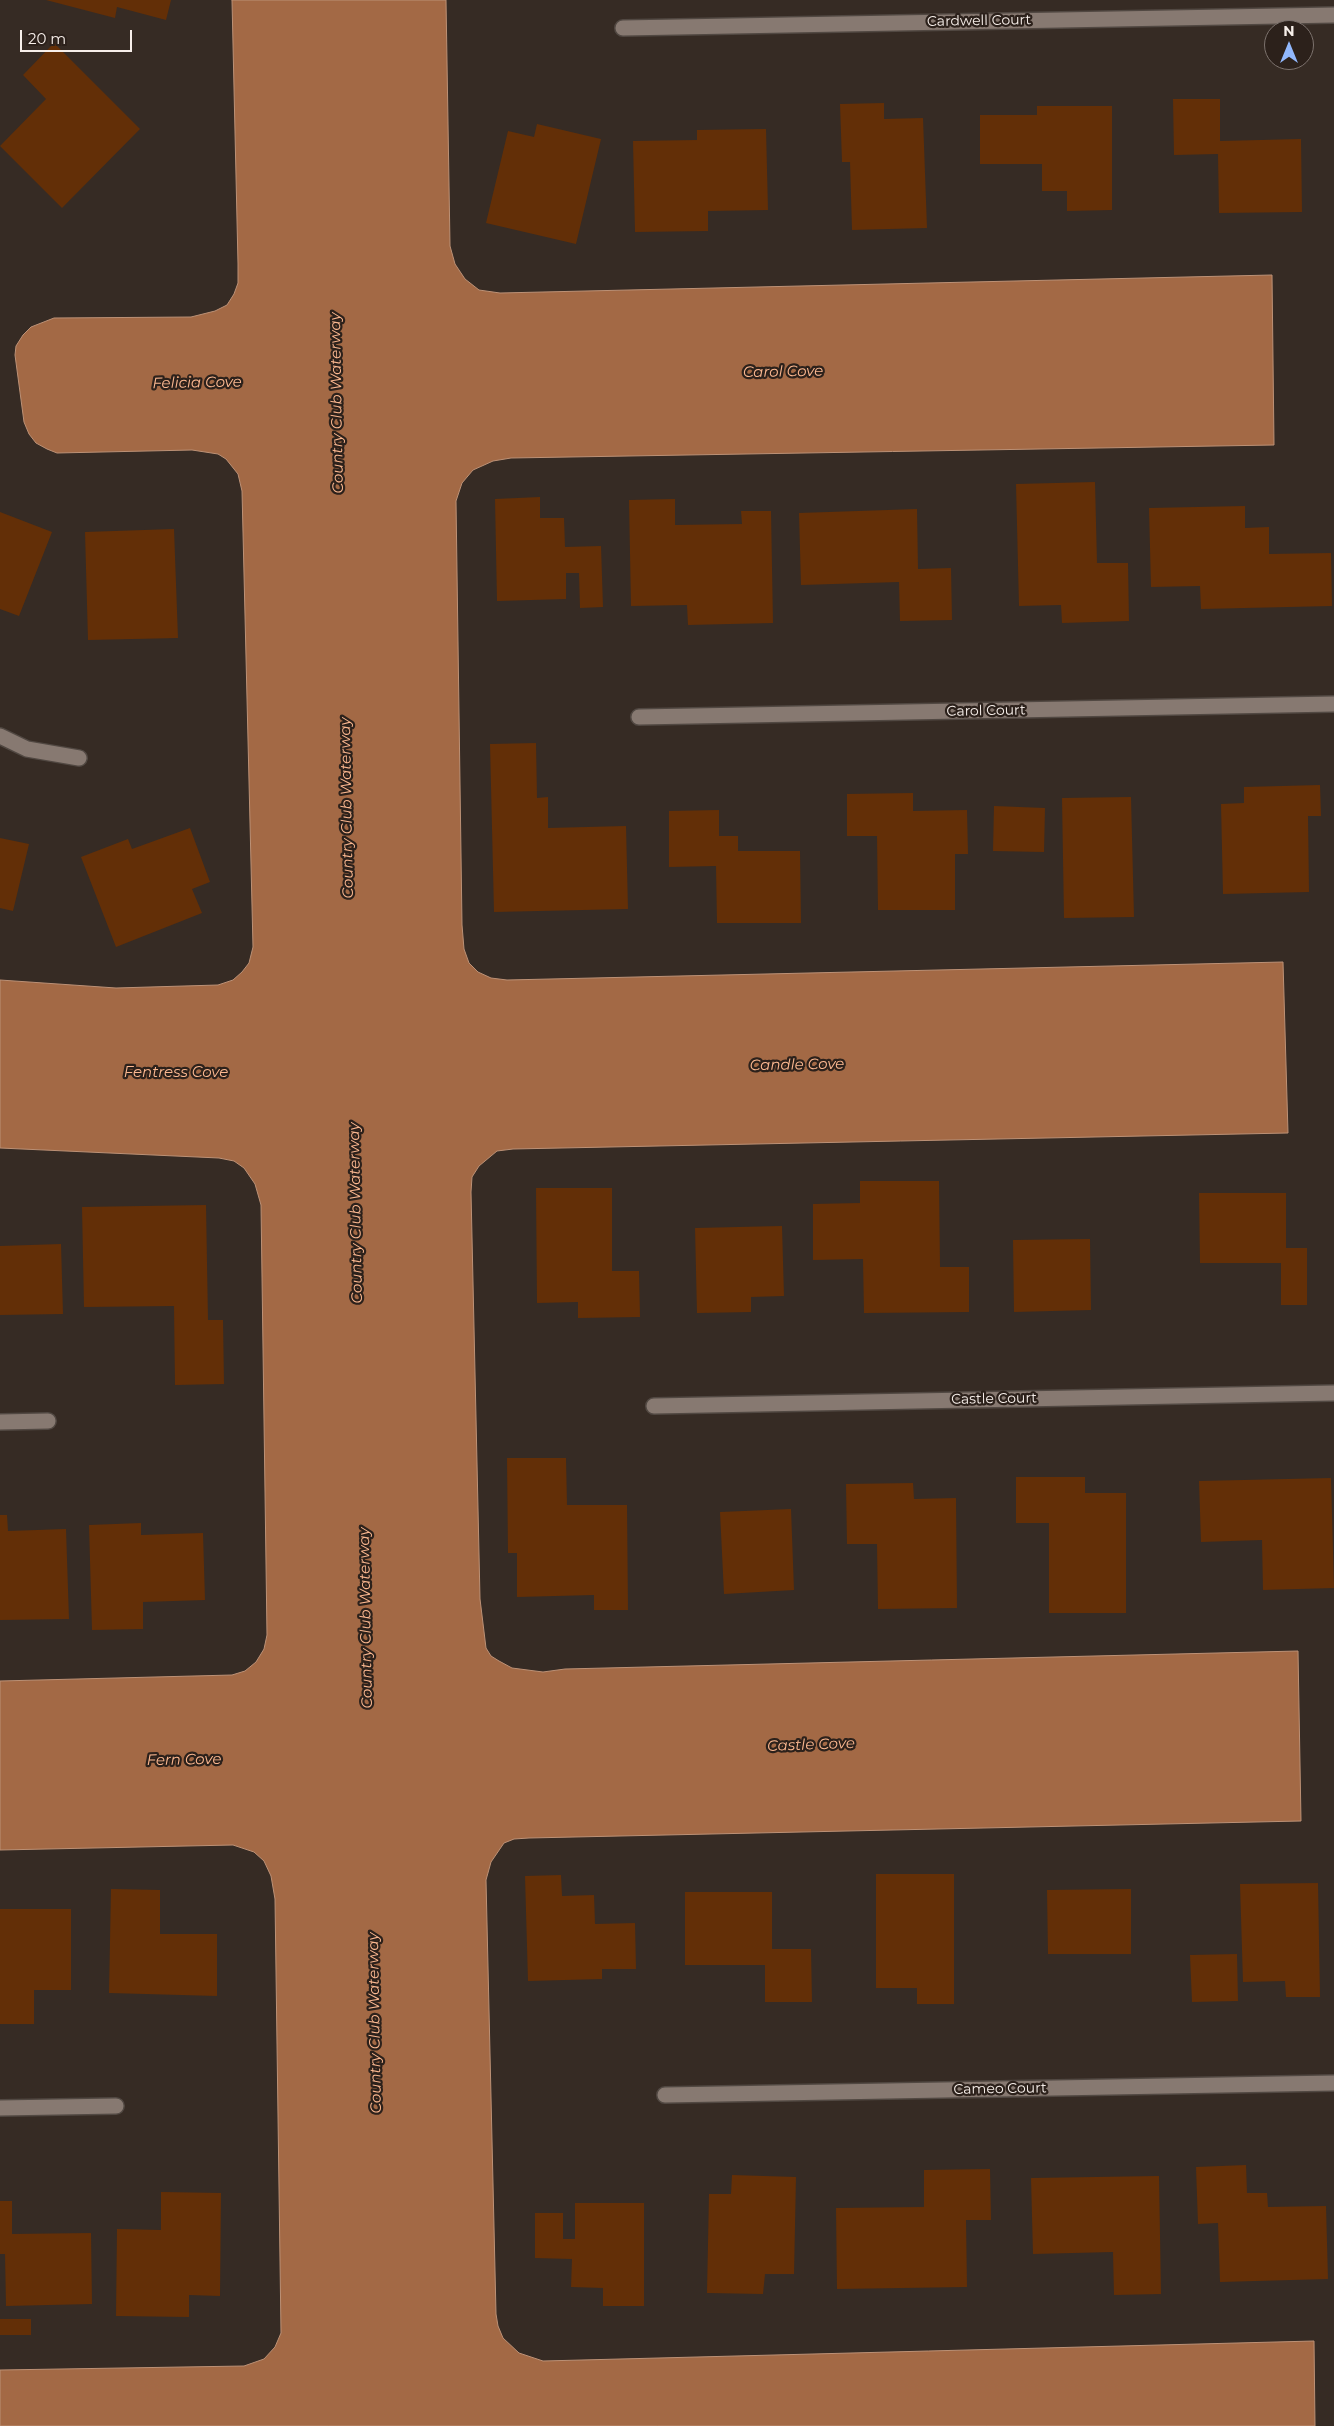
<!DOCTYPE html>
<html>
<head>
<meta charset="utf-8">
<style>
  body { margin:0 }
  #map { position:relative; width:1334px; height:2426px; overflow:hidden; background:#362b24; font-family:Montserrat,sans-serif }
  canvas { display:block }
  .north { position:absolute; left:1264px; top:20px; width:50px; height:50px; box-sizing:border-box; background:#2c211b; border:1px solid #7d736e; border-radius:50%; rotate:0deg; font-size:14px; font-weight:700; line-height:20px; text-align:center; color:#f7efea }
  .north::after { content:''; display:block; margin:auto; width:18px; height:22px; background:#91b8fd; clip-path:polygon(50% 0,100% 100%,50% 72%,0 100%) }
  .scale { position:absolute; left:20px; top:30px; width:112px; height:22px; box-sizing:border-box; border:2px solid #f7efea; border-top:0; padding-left:6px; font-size:15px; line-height:18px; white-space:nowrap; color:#f7efea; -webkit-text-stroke:4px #2c211b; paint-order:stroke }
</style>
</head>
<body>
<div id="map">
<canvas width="1334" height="2426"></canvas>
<div class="north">N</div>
<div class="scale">20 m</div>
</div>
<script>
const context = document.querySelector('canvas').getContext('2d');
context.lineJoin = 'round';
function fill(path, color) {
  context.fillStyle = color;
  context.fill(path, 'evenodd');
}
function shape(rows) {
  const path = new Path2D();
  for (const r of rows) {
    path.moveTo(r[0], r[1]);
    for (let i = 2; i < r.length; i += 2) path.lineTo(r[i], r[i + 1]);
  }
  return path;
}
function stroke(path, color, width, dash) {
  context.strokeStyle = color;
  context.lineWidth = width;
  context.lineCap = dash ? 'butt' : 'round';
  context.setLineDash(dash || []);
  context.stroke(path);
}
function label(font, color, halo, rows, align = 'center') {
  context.font = font + ' Montserrat,sans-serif';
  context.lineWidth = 4.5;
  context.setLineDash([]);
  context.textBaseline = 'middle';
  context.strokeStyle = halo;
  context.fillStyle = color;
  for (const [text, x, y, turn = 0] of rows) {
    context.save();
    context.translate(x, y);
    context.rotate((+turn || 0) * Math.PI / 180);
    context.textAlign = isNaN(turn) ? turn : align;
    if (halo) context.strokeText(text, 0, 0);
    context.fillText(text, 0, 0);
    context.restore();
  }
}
const water = shape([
  [232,0,446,0,450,246,455,264,465,279,479,290,500,293,1272,275,1274,445,511,458,493,461,473,470,462,483,456,501,462,925,464,949,469,963,478,972,491,978,507,980,1283,962,1288,1133,513,1149,497,1151,479,1166,472,1177,471,1192,480,1599,486,1648,491,1656,499,1661,512,1668,543,1672,565,1669,1298,1651,1301,1821,529,1838,514,1839,504,1843,491,1862,486,1880,496,2314,498,2326,503,2338,519,2353,543,2361,1314,2341,1315,2426,0,2426,0,2370,244,2366,264,2359,275,2347,281,2333,275,1899,271,1876,264,1861,254,1852,233,1845,0,1850,0,1681,232,1675,245,1671,256,1662,264,1649,267,1635,261,1205,255,1184,244,1168,234,1161,219,1158,0,1148,0,980,116,988,218,985,233,980,242,972,249,963,253,947,242,491,238,474,226,459,218,454,192,450,57,453,47,449,36,443,29,434,24,422,15,355,16,346,23,335,31,327,54,318,191,317,215,311,227,305,234,294,238,283,238,264,232,0]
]);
fill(water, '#a36945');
stroke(water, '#bc9176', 1);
fill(shape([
  [46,0,171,0,166,20,117,7,115,18],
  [54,43,140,129,62,208,0,146,46,99,23,75],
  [1173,99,1220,99,1220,141,1301,139,1302,212,1219,213,1218,154,1174,155],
  [884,103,884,119,923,118,927,228,852,230,850,162,842,162,840,104],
  [1037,106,1112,106,1112,210,1067,211,1067,191,1042,191,1042,164,980,164,980,115,1037,115],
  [537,124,601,139,576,244,486,223,508,131,534,137],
  [766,129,768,210,708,211,708,231,635,232,633,141,697,140,697,130],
  [1095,482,1097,563,1128,563,1129,621,1062,623,1061,605,1019,606,1016,484],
  [540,497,540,518,564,518,565,547,601,546,603,607,580,608,579,573,566,573,566,599,497,601,495,499],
  [675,499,675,525,742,524,741,511,771,511,773,623,688,625,687,605,631,606,629,500],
  [1245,506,1245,528,1269,527,1269,554,1331,553,1332,606,1201,609,1200,586,1151,587,1149,508],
  [917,509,918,569,951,568,952,620,900,621,899,582,801,585,799,513],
  [0,512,52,532,19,616,0,609],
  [174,529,178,638,88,640,85,532],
  [536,743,537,798,548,797,548,828,626,826,628,909,494,912,490,744],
  [1320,785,1321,816,1308,816,1309,892,1223,894,1221,804,1244,803,1244,787],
  [913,793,913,811,967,810,968,854,955,854,955,910,878,910,877,836,847,836,847,794],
  [1131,797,1134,917,1064,918,1062,798],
  [994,806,1045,808,1044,852,993,851],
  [719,810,719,836,738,836,738,851,800,851,801,923,717,923,716,866,669,867,669,811],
  [190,828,210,882,192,889,202,913,116,947,81,857,128,839,132,849],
  [0,838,29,844,13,911,0,908],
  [860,1181,939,1181,940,1267,969,1267,969,1312,864,1313,863,1259,813,1260,813,1204,860,1203],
  [536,1188,612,1188,612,1271,639,1271,640,1317,578,1318,578,1302,537,1303],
  [1199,1193,1286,1193,1286,1248,1307,1248,1307,1305,1281,1305,1281,1263,1200,1263],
  [206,1205,208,1320,223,1320,224,1384,175,1385,174,1306,84,1307,82,1207],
  [782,1226,784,1296,751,1297,751,1312,697,1313,695,1228],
  [1090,1239,1091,1310,1014,1312,1013,1240],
  [61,1244,63,1314,0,1315,0,1246],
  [507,1458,566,1458,567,1505,627,1505,628,1610,594,1610,594,1595,517,1597,517,1553,508,1553],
  [1016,1477,1085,1477,1085,1493,1126,1493,1126,1613,1049,1613,1049,1523,1016,1523],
  [1331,1478,1334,1588,1263,1590,1262,1540,1201,1542,1199,1481],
  [913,1483,914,1499,956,1498,957,1608,878,1609,877,1544,847,1544,846,1484],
  [791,1509,794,1590,724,1594,720,1512],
  [0,1515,7,1515,8,1531,66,1529,69,1619,0,1620],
  [141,1523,141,1535,203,1533,205,1600,143,1602,143,1629,92,1630,89,1525],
  [876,1874,954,1874,954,2004,917,2004,917,1988,876,1988],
  [561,1875,562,1896,594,1895,595,1924,635,1923,636,1969,602,1969,602,1979,528,1981,525,1876],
  [1318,1883,1320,1997,1286,1997,1285,1981,1243,1982,1240,1884],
  [111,1889,160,1890,160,1934,217,1934,217,1996,109,1993],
  [1131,1889,1131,1954,1048,1954,1047,1890],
  [685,1892,772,1892,772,1949,811,1949,812,2002,765,2002,765,1965,685,1965],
  [0,1909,71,1909,71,1990,34,1990,34,2024,0,2024],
  [1237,1954,1238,2001,1192,2002,1190,1955],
  [1246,2165,1247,2193,1267,2193,1268,2207,1326,2206,1328,2279,1220,2282,1218,2223,1198,2224,1196,2167],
  [990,2169,991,2220,966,2220,967,2287,837,2289,836,2208,924,2207,924,2170],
  [732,2175,796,2177,794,2274,765,2274,763,2294,707,2293,709,2194,731,2194],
  [1159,2176,1161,2294,1114,2295,1113,2252,1033,2254,1031,2178],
  [161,2192,221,2193,220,2296,189,2295,189,2317,116,2316,117,2229,161,2230],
  [0,2201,12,2201,12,2234,91,2233,92,2304,6,2306,5,2254,0,2254],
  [575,2203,644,2203,644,2306,603,2306,603,2288,571,2287,572,2259,535,2258,535,2213,563,2213,563,2239,575,2239],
  [0,2319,31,2319,31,2335,0,2335]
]), '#632f07');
const minor = shape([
  [623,28,1334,15],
  [639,717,1334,704],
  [0,736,27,749,79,758],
  [654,1406,1334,1393],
  [0,1422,48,1421],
  [665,2095,1334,2083],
  [0,2108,116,2106]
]);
stroke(minor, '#514842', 18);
stroke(minor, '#877971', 15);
label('14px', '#f7efea', '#2c211b', [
  ["Cardwell Court",979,21,-1],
  ["Carol Court",986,711,-1],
  ["Castle Court",994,1399,-1],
  ["Cameo Court",1000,2089,-1]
]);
label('italic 15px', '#fcb890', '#2c211b', [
  ["Carol Cove",783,372,-1],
  ["Felicia Cove",197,383,-1],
  ["Country Club Waterway",337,403,-91],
  ["Country Club Waterway",347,808,-91],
  ["Candle Cove",797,1065,-1],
  ["Fentress Cove",176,1073],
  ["Country Club Waterway",356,1213,-91],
  ["Country Club Waterway",366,1618,-91],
  ["Castle Cove",811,1745,-2],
  ["Fern Cove",184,1760,-1],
  ["Country Club Waterway",375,2023,-91]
]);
</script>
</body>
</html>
